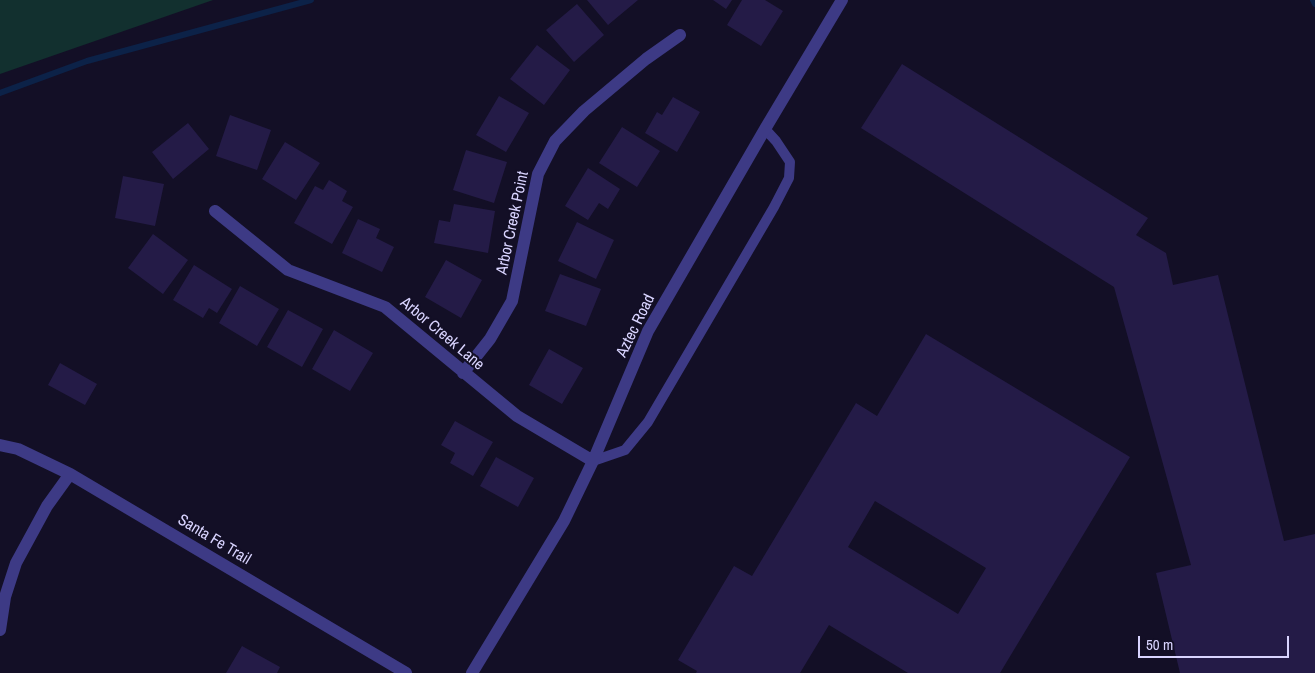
<!DOCTYPE html>
<html>
<head>
<meta charset="utf-8">
<style>
  body { margin:0 }
  #map { position:relative; width:1315px; height:673px; overflow:hidden; background:#130f26; font-family:"Archivo Narrow",sans-serif }
  canvas { display:block }
  .scale { position:absolute; left:1138px; top:636px; width:151px; height:22px; box-sizing:border-box; border:2px solid #d9d4ff; border-top:0; padding-left:6px; font-size:15px; line-height:18px; white-space:nowrap; color:#d9d4ff; -webkit-text-stroke:4px #130f26; paint-order:stroke }
</style>
</head>
<body>
<div id="map">
<canvas width="1315" height="673"></canvas>
<div class="scale">50 m</div>
</div>
<script>
const context = document.querySelector('canvas').getContext('2d');
context.lineJoin = 'round';
function fill(path, color) {
  context.fillStyle = color;
  context.fill(path, 'evenodd');
}
function shape(rows) {
  const path = new Path2D();
  for (const r of rows) {
    path.moveTo(r[0], r[1]);
    for (let i = 2; i < r.length; i += 2) path.lineTo(r[i], r[i + 1]);
  }
  return path;
}
function stroke(path, color, width, dash) {
  context.strokeStyle = color;
  context.lineWidth = width;
  context.lineCap = dash ? 'butt' : 'round';
  context.setLineDash(dash || []);
  context.stroke(path);
}
function label(font, color, halo, rows, align = 'center') {
  context.font = font + ' "Archivo Narrow",sans-serif';
  context.lineWidth = 4;
  context.setLineDash([]);
  context.textBaseline = 'middle';
  context.strokeStyle = halo;
  context.fillStyle = color;
  for (const [text, x, y, turn = 0] of rows) {
    context.save();
    context.translate(x, y);
    context.rotate((+turn || 0) * Math.PI / 180);
    context.textAlign = isNaN(turn) ? turn : align;
    if (halo) context.strokeText(text, 0, 0);
    context.fillText(text, 0, 0);
    context.restore();
  }
}
fill(shape([
  [0,0,213,0,0,74]
]), '#12302f');
stroke(shape([
  [1313,0,1315,4],
  [0,93,87,61,311,0]
]), '#0c2248', 6);
fill(shape([
  [587,0,638,0,608,25],
  [713,0,732,0,726,9],
  [742,0,765,0,783,11,761,46,727,25],
  [577,4,604,35,574,62,546,30],
  [537,45,570,70,544,105,510,79],
  [902,64,1148,218,1136,235,1166,253,1173,285,1218,275,1284,541,1315,534,1315,673,1180,673,1156,573,1191,565,1114,287,861,128],
  [499,96,529,113,506,152,476,135],
  [673,97,700,112,677,152,645,133,657,112,662,115],
  [230,115,271,130,257,170,216,156],
  [188,123,209,149,173,179,152,152],
  [622,127,660,151,637,187,599,163],
  [285,142,320,163,296,200,262,179],
  [466,150,507,162,494,203,453,190],
  [588,168,620,189,608,209,599,203,588,220,565,206],
  [123,176,164,184,155,226,115,218],
  [329,180,347,191,342,201,353,207,332,244,294,223,315,186,323,190],
  [454,204,495,211,488,253,434,243,439,220,450,222],
  [358,219,380,229,376,238,394,247,382,272,342,253],
  [577,222,614,240,596,279,558,261],
  [153,234,188,260,163,294,128,268],
  [446,260,482,280,461,318,425,297],
  [194,265,232,289,217,313,209,308,203,318,173,300],
  [560,274,601,289,586,326,545,311],
  [240,286,279,309,257,346,219,323],
  [288,310,323,329,302,367,267,347],
  [334,330,373,353,350,391,312,369],
  [926,334,1130,457,1000,673,908,673,829,625,800,673,696,673,697,671,678,660,734,566,752,576,856,403,877,416],
  [875,501,986,568,958,614,848,547],
  [549,349,583,368,562,404,529,385],
  [60,363,97,384,85,405,48,385],
  [455,421,493,442,473,476,450,463,455,453,441,445],
  [496,457,534,478,518,507,480,486],
  [242,646,280,667,277,673,226,673]
]), '#241b47');
stroke(shape([
  [593,461,625,450,648,422,774,207,789,178,790,162,776,141,765,129]
]), '#3d3a85', 10);
stroke(shape([
  [215,211,288,270,385,307,517,416,593,461],
  [463,373,490,339,512,301,538,174,555,141,584,111,646,59,680,35],
  [0,445,18,449,70,474,406,673],
  [0,630,5,597,16,563,47,506,70,474],
  [472,673,564,521,593,461,648,331,765,129,842,0]
]), '#3d3a85', 12);
label('16px', '#d9d4ff', '#130f26', [
  ["Arbor Creek Point",513,223,-78],
  ["Aztec Road",636,326,-64],
  ["Arbor Creek Lane",442,334,40],
  ["Santa Fe Trail",214,540,31]
]);
</script>
</body>
</html>
